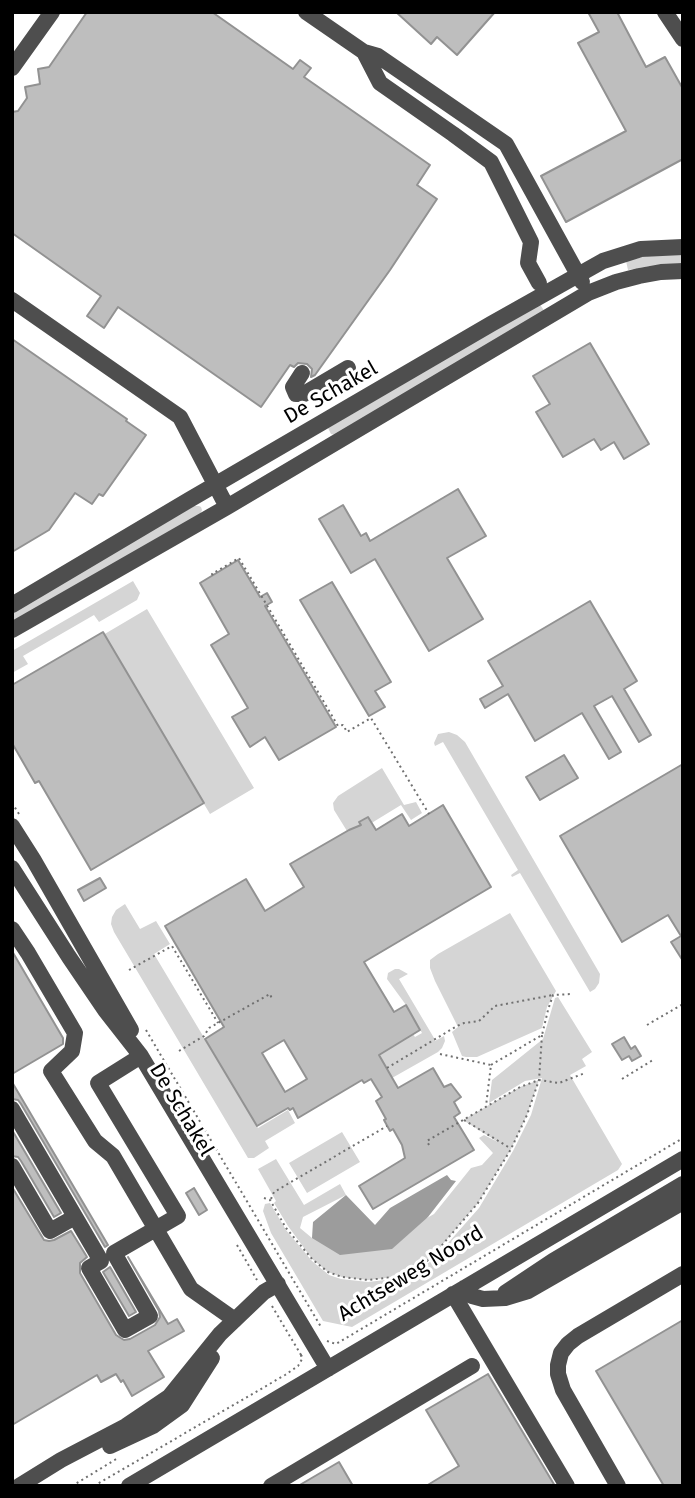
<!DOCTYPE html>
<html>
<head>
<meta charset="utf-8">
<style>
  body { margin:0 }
  #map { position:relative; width:695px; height:1498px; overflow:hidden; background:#fff; font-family:"Fira Sans",sans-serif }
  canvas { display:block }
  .frame { position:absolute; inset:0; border:14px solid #000; pointer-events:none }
</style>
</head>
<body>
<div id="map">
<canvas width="695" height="1498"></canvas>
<div class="frame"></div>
</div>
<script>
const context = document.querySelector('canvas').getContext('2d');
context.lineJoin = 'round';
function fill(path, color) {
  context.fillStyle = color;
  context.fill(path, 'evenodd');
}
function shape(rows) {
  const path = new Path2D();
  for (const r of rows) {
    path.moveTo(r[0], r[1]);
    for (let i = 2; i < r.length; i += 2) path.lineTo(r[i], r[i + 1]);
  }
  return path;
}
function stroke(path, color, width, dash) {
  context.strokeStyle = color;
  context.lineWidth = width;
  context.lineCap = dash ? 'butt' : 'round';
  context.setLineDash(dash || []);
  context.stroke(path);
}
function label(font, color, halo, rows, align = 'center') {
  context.font = font + ' "Fira Sans",sans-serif';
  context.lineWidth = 6;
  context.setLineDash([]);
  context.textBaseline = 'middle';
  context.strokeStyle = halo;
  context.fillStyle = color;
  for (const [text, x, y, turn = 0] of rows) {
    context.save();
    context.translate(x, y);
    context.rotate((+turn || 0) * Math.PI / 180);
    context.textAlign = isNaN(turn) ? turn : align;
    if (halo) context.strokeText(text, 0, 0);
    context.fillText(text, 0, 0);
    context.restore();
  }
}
fill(shape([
  [683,254,683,264,650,266,628,270,626,261,648,256],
  [539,303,545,312,335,435,331,434,328,428],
  [194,506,199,506,201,507,202,510,200,515,12,625,12,613],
  [133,581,140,593,137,600,99,622,94,615,23,656,28,664,12,673,12,651],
  [147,609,254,788,210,814,103,635],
  [449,732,457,735,465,742,600,974,599,983,595,989,590,992,520,873,512,877,511,875,518,870,443,742,435,746,434,743,438,734],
  [382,768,404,805,416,802,422,813,411,820,401,805,365,827,362,846,351,829,347,831,334,810,333,803,338,796],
  [125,904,140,929,156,921,170,944,154,954,258,1128,288,1110,295,1123,265,1141,269,1148,254,1158,248,1158,114,932,111,924,112,917,116,910],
  [510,913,556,991,547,1007,542,1028,477,1057,466,1057,462,1056,452,1032,458,1027,435,981,430,968,430,960,438,954],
  [395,969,399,969,408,974,399,979,434,1038,435,1041,444,1036,445,1041,442,1048,438,1052,392,1078,379,1055,413,1034,415,1037,422,1033,406,1005,387,979,388,973],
  [558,997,592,1052,582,1059,586,1066,570,1075,622,1164,618,1170,352,1327,323,1321,271,1233,263,1211,265,1204,270,1203,286,1230,312,1261,329,1275,341,1279,368,1282,394,1279,414,1272,433,1260,479,1208,513,1151,531,1115,542,1078,525,1081,489,1103,492,1080,543,1039,555,998],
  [539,1080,527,1115,511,1149,478,1203,431,1258,414,1270,394,1277,368,1280,342,1277,328,1272,312,1259,288,1226,274,1203,276,1201,258,1169,276,1159,304,1205,340,1184,346,1195,303,1217,300,1228,312,1238,427,1218,434,1214,471,1168,482,1165,493,1153,479,1138,484,1135,498,1142,463,1120,520,1087],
  [342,1132,360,1162,307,1193,289,1163]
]), '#d5d5d5');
fill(shape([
  [447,1175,451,1180,456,1181,428,1217,392,1249,340,1255,312,1238,313,1222,346,1195,375,1225,390,1208]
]), '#9c9c9c');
const building = shape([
  [87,12,212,12,293,69,300,60,311,68,304,77,430,165,417,185,437,199,390,270,315,375,311,377,312,369,307,364,298,363,294,367,290,365,261,407,118,307,104,328,87,316,101,296,12,233,12,112,18,111,27,98,25,87,40,84,38,69,49,67,87,12],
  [396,12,495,12,457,55,437,37,431,44,396,12],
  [588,12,617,12,646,67,665,57,683,89,683,159,566,222,541,176,626,131,578,43,599,32,588,12],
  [12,339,127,419,126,421,146,435,103,496,99,494,92,504,75,493,49,530,12,552,12,339],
  [590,343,649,444,624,459,614,442,601,450,594,439,563,457,536,412,550,404,533,376,590,343],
  [458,489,486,536,447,558,483,619,429,651,375,559,351,573,319,519,343,505,361,536,366,533,370,541,458,489],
  [238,560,260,597,267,593,272,602,265,606,336,727,279,760,265,737,250,747,232,717,248,708,211,645,229,634,200,583,238,560],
  [332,582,391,682,375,691,385,707,369,716,300,600,332,582],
  [590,601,637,681,624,689,651,735,639,742,612,696,594,706,621,752,609,759,582,713,535,741,508,694,485,708,480,699,503,686,488,661,590,601],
  [103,632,204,803,91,870,39,781,35,783,12,743,12,685,103,632],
  [564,755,578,778,540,800,526,777,564,755],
  [683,764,683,961,671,942,681,936,668,915,622,942,560,836,683,764],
  [443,805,491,887,364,962,394,1012,406,1005,420,1030,379,1055,398,1088,433,1068,444,1087,451,1084,461,1097,454,1102,460,1113,454,1117,474,1150,373,1209,359,1186,405,1158,402,1145,393,1129,390,1131,384,1120,386,1119,376,1101,382,1097,371,1079,364,1083,362,1080,298,1118,293,1108,290,1110,288,1108,257,1126,205,1039,224,1027,165,926,246,879,265,911,304,887,290,864,349,830,361,825,359,822,368,817,376,830,402,814,409,826,443,805],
  [284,1040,307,1079,285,1092,262,1053,284,1040],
  [100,878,106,888,84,901,78,890,100,878],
  [12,951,63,1038,63,1044,12,1074,12,951],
  [624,1037,631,1049,635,1046,641,1056,632,1061,629,1056,622,1060,612,1044,624,1037],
  [12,1082,108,1245,105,1247,21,1104,18,1100,12,1099,12,1082],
  [12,1130,61,1213,54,1217,21,1161,18,1157,12,1156,12,1130],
  [12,1187,44,1240,49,1241,54,1240,71,1231,87,1257,80,1263,80,1273,116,1335,124,1340,130,1339,155,1325,160,1317,159,1311,128,1257,168,1324,177,1319,184,1331,148,1351,164,1377,132,1396,123,1380,121,1382,116,1374,101,1382,97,1375,12,1425,12,1187],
  [194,1188,207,1210,199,1215,186,1193,194,1188],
  [110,1267,136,1312,129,1316,103,1272,110,1267],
  [683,1320,683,1486,664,1486,596,1371,683,1320],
  [488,1374,555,1486,426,1486,459,1466,426,1410,488,1374],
  [339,1462,353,1486,298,1486,339,1462]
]);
fill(building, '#bebebe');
stroke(building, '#929292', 2);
stroke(shape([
  [213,575,212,574,239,558,338,726,343,725,347,732,371,718,429,814],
  [12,803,19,814],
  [129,970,172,946,218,1023],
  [647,1025,683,1004],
  [146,1030,321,1327],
  [179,1051,204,1036,209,1028,270,994,272,999],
  [440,1054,491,1065,486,1106],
  [491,1065,542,1035,548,1010,553,995,572,994],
  [387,1068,457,1026,464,1023,479,1021,495,1006,553,995],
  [622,1079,653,1060],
  [464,1120,510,1148],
  [429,1145,427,1141,520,1087,539,1080,559,1083,585,1073],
  [264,1198,270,1200,286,1228,312,1259,328,1272,342,1277,368,1280,394,1277,414,1270,431,1258,478,1203,511,1149,527,1115,539,1080,542,1035],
  [271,1199,274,1192,387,1126],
  [237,1245,257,1280],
  [272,1306,301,1355],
  [327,1341,336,1344,683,1138],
  [72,1486,118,1458],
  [94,1486,285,1375,298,1366,302,1359,301,1356,304,1354]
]), '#707070', 2, [2, 3.5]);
stroke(shape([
  [306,12,364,52,380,83,453,134,491,162,531,242,528,263,539,283],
  [665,12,683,39],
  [364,52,378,56,506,144,582,282],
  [12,68,52,12],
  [12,300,180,417,227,507],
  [302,373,293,387,296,394,304,394,348,368],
  [12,605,189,500,491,324,603,261,641,249,683,247],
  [12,630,227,507,588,293,616,282,639,276,661,272,683,271],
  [12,826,33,859,131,1030],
  [12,868,69,957,105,1010,141,1056,328,1369],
  [12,929,28,953,75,1033,72,1051,51,1071,95,1141,113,1156,191,1289,235,1320],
  [12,1109,101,1261,89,1268,125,1330,150,1316,114,1253,178,1216,98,1083,141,1056],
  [12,1166,50,1231,75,1217],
  [464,1288,472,1296,483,1299,505,1298,528,1291,683,1202],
  [505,1293,553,1261,683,1184],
  [453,1294,567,1486],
  [110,1446,153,1426,182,1405,212,1358],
  [19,1486,61,1460,126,1426,169,1397,220,1334,264,1292,278,1284],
  [129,1486,683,1159],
  [271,1486,472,1366],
  [618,1486,563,1390,558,1374,558,1365,561,1353,568,1344,578,1336,683,1274]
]), '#4e4e4e', 16);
label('21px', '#000', '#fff', [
  ["De Schakel",331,393,-30],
  ["De Schakel",181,1110,59],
  ["Achtseweg Noord",411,1274,-31]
]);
</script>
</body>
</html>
